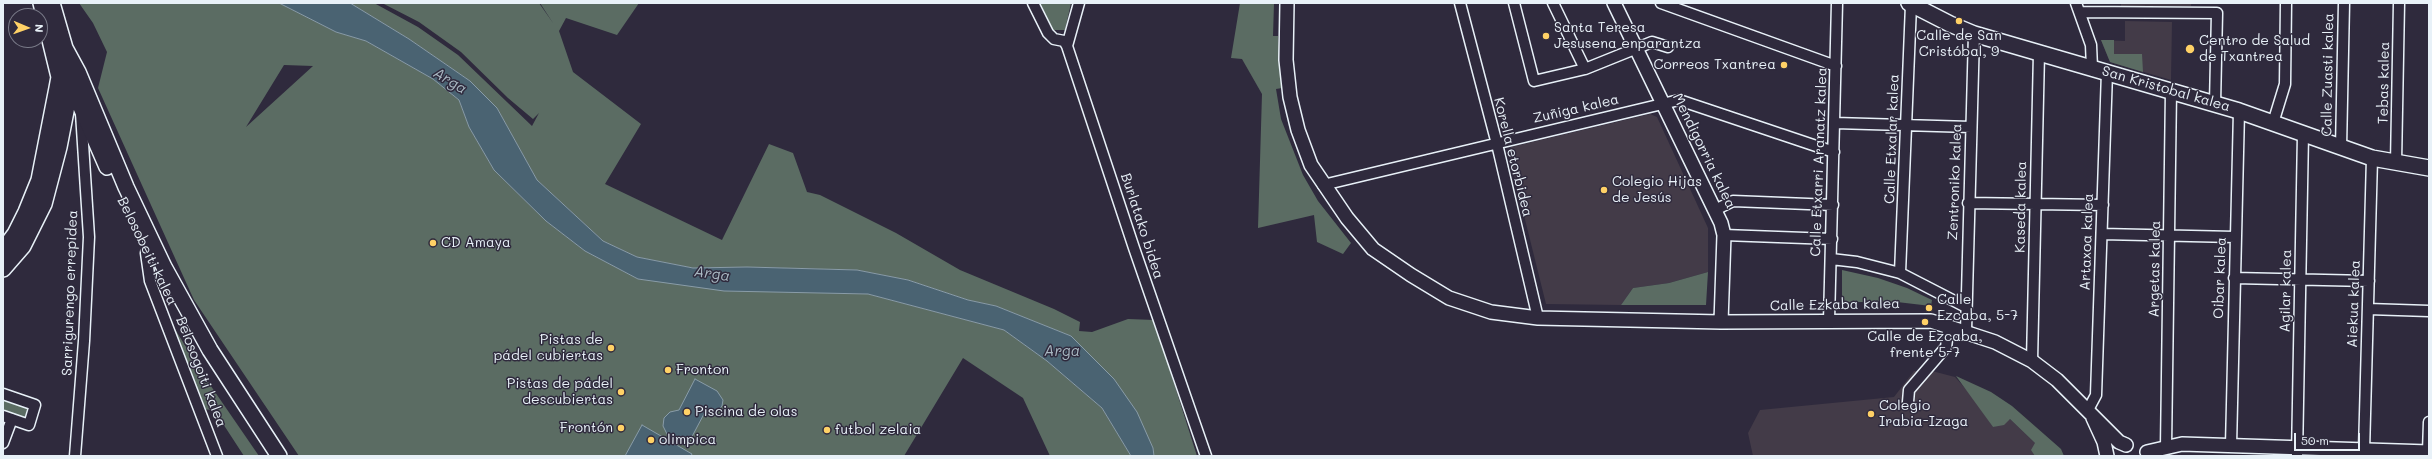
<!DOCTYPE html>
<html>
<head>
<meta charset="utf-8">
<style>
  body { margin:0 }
  #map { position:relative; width:2432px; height:459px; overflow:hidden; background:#2f2a3d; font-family:Mali,sans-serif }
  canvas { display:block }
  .frame { position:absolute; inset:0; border:4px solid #e8f1f8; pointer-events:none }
  .north { position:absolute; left:8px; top:8px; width:40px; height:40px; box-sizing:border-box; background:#2f2a3d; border:1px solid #797a88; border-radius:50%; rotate:92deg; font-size:11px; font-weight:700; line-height:16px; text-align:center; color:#e8f1f8 }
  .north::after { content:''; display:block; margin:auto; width:14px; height:18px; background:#ffd166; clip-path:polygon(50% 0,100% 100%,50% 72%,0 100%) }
  .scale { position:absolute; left:2294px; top:433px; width:66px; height:18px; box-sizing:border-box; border:2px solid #e8f1f8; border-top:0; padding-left:5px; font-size:12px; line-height:14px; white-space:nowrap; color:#e8f1f8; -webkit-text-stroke:3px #2f2a3d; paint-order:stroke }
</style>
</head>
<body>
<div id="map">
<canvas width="2432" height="459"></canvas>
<div class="frame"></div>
<div class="north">N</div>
<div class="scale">50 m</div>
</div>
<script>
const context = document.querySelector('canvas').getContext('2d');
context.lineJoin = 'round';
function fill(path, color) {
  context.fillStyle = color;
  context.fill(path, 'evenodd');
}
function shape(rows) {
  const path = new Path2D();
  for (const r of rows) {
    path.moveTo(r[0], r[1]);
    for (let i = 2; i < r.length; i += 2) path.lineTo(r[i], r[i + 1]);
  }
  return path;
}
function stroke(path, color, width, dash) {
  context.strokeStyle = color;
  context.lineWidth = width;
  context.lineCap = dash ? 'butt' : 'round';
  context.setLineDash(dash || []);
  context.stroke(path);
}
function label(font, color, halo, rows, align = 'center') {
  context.font = font + ' Mali,sans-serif';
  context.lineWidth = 3;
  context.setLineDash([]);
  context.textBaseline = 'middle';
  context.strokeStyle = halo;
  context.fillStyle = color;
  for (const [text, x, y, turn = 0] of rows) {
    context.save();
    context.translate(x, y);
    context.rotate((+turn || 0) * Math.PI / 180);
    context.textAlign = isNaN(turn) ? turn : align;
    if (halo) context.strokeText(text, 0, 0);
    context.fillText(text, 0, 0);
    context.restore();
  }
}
fill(shape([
  [2121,3,2191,3,2191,6,2121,6],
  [2125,21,2172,22,2171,80,2110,62,2101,40,2125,41],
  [1650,114,1657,117,1708,228,1708,272,1669,283,1633,288,1621,305,1546,304,1508,151,1511,147],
  [1914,371,1932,371,1955,377,1973,397,1993,427,2010,419,2035,443,2036,456,1753,456,1748,433,1760,410,1894,397]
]), '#433b48');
fill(shape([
  [79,3,279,3,336,32,366,41,433,79,459,100,469,127,494,170,546,221,585,251,638,279,767,291,868,294,1004,330,1047,361,1102,408,1131,456,1050,456,1023,398,963,358,904,456,299,456,194,300,98,88,107,52,93,23],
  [284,65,313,66,246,127],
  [350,3,374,3,418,27,458,55,532,126,539,113,533,119,508,98,461,52,419,22,382,3,539,3,553,23,540,3,639,3,617,35,566,18,559,31,573,72,641,124,605,184,722,240,769,144,793,153,807,192,820,195,896,233,960,270,1054,309,1080,322,1079,331,1092,332,1128,319,1154,320,1197,456,1154,456,1153,448,1114,379,1071,336,996,306,968,300,908,280,857,270,747,267,693,268,637,257,603,241,537,180,497,108,470,81,409,39],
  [1040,3,1071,3,1065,30,1053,30],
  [1240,3,1274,3,1273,36,1278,36,1282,88,1276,89,1281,119,1303,175,1318,201,1351,243,1343,254,1317,242,1314,215,1258,228,1262,94,1242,59,1231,58],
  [2101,40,2114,40,2114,54,2142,54,2143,72,2110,62],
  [1842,270,1878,278,1907,288,1932,300,1931,306,1897,302,1842,302],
  [1708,272,1706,305,1621,305,1633,288,1669,283],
  [160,305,204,376,259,456,244,456,214,410,200,409],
  [1956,376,1991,392,2012,406,2061,449,2064,456,2035,456,2031,450,2035,443,2010,419,2004,425,1993,427],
  [3,398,29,408,26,419,3,411]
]), '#5b6c63');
const water = shape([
  [279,3,350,3,409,39,470,81,497,108,537,180,603,241,637,257,693,268,747,267,857,270,908,280,968,300,996,306,1071,336,1114,379,1137,412,1153,448,1154,456,1131,456,1102,408,1047,361,1004,330,868,294,724,291,638,279,585,251,546,221,494,170,469,127,459,100,433,79,366,41,336,32,279,3],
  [695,379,717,391,723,400,722,406,716,413,705,412,687,446,668,436,663,426,664,418,670,412,679,410,695,379],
  [642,425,692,454,691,456,625,456,642,425]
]);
fill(water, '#4a6372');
stroke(water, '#899ca8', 1);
const minor = shape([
  [1033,3,1048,33,1054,39,1064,41,1067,46],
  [1079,3,1067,46,1134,248,1206,456],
  [1460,3,1497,144,1538,318],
  [1514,3,1534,81,1585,69,1652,42,1668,47],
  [1553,3,1585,69],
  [1661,3,1836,66],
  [2076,3,2091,45,2092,68],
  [2080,12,2217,13,2215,104],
  [1835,123,1971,127],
  [2273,123,2285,84,2286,3],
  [2341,148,2344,3],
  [2396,163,2399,3],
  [1323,185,1679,100,1834,152],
  [1968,203,2103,205],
  [1715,210,1733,201,1833,205],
  [2102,234,2235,237],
  [1724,235,1832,239],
  [146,253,150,281,217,456],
  [1831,259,1857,262,1900,273,1966,307],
  [1900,273,1911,5],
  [2234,278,2369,281],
  [2368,309,2429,311],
  [1829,321,1837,3],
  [1966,331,1974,34],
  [2032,361,2039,53],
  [3,394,35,405,29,425,3,416],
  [1908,402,1909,390,1946,347,1949,326],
  [2088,410,2096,395,2107,72],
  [3,443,12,419],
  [2231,446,2239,111],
  [2166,447,2171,91],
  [2364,451,2372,158],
  [2428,452,2429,422],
  [75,456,84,341,89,237,81,113],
  [2297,456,2303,134]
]);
const tertiary = shape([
  [1287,3,1286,60,1290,97,1298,130,1311,165,1347,218,1373,249,1411,275,1449,298,1491,312,1538,318,1721,322,1931,321,1995,342,2032,361,2057,380,2119,442,2126,445],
  [1614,3,1721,223,1724,235,1721,322],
  [2093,418,2104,442,2107,456],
  [2147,452,2182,444,2429,452]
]);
const secondary = shape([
  [52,3,65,48,78,72,126,187,164,267,210,350,279,456],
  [1909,3,1950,24,1974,34,2239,111,2372,158,2429,168],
  [49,34,107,167],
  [3,250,15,234,26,212,39,180,57,88,59,77,41,3],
  [3,269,23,246,44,204,59,147,67,106,68,82]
]);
stroke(minor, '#e8f1f8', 13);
stroke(tertiary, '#e8f1f8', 16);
stroke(secondary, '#e8f1f8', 18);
stroke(minor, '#2f2a3d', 10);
stroke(tertiary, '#2f2a3d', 13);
stroke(secondary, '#2f2a3d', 15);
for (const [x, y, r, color] of [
  [1959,21,4,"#ffd166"],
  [1546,36,4,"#ffd166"],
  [2190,49,5,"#ffd166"],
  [1784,65,4,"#ffd166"],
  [1604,190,4,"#ffd166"],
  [433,243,4,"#ffd166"],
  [1929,308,4,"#ffd166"],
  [1925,322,4,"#ffd166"],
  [611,348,4,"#ffd166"],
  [668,370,4,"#ffd166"],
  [621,392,4,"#ffd166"],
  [687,412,4,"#ffd166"],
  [1871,414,4,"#ffd166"],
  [621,428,4,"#ffd166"],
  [827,430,4,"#ffd166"],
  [651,440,4,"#ffd166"]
]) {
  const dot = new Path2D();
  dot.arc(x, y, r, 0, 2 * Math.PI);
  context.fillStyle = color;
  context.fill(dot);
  stroke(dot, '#2f2a3d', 1.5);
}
label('14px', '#e8f1f8', '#2f2a3d', [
  ["Santa Teresa",1554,28],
  ["Jesusena enparantza",1554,44],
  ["Calle de San",1959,36,"center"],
  ["Cristóbal, 9",1959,52,"center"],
  ["Centro de Salud",2199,41],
  ["de Txantrea",2199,57],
  ["Correos Txantrea",1776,65,"right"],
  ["Colegio Hijas",1612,182],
  ["de Jesús",1612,198],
  ["CD Amaya",441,243],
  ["Calle",1937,300],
  ["Ezcaba, 5-7",1937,316],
  ["Calle de Ezcaba,",1925,337,"center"],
  ["frente 5-7",1925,353,"center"],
  ["Pistas de",603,340,"right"],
  ["pádel cubiertas",603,356,"right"],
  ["Fronton",676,370],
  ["Pistas de pádel",613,384,"right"],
  ["descubiertas",613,400,"right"],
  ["Colegio",1879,406],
  ["Irabia-Izaga",1879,422],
  ["Piscina de olas",695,412],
  ["Frontón",613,428,"right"],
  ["futbol zelaia",835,430],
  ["olimpica",659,440]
], 'left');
label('14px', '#e8f1f8', '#2f2a3d', [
  ["Calle Zuasti kalea",2328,75,-89],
  ["Tebas kalea",2384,83,-89],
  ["San Kristobal kalea",2166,89,16],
  ["Zuñiga kalea",1576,109,-13],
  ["Calle Etxalar kalea",1892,139,-88],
  ["Mendigorria kalea",1704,151,64],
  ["Korella etorbidea",1513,157,76],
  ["Calle Etxarri Aranatz kalea",1819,162,-88],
  ["Zentroniko kalea",1955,182,-88],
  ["Kaseda kalea",2021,207,-89],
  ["Burlatako bidea",1142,226,72],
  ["Artaxoa kalea",2087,242,-88],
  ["Belosobeiti kalea",147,251,64],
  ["Argetas kalea",2155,269,-89],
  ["Oibar kalea",2220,278,-88],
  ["Agilar kalea",2286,291,-89],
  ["Sarrigurengo errepidea",70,293,-88],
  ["Aiekua kalea",2354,304,-88],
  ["Calle Ezkaba kalea",1835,305,-1],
  ["Belosogoiti kalea",201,372,69]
]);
label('italic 15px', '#a9b8c2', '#2f2a3d', [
  ["Arga",450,81,31],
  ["Arga",712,274,8],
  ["Arga",1062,351]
]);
</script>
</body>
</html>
